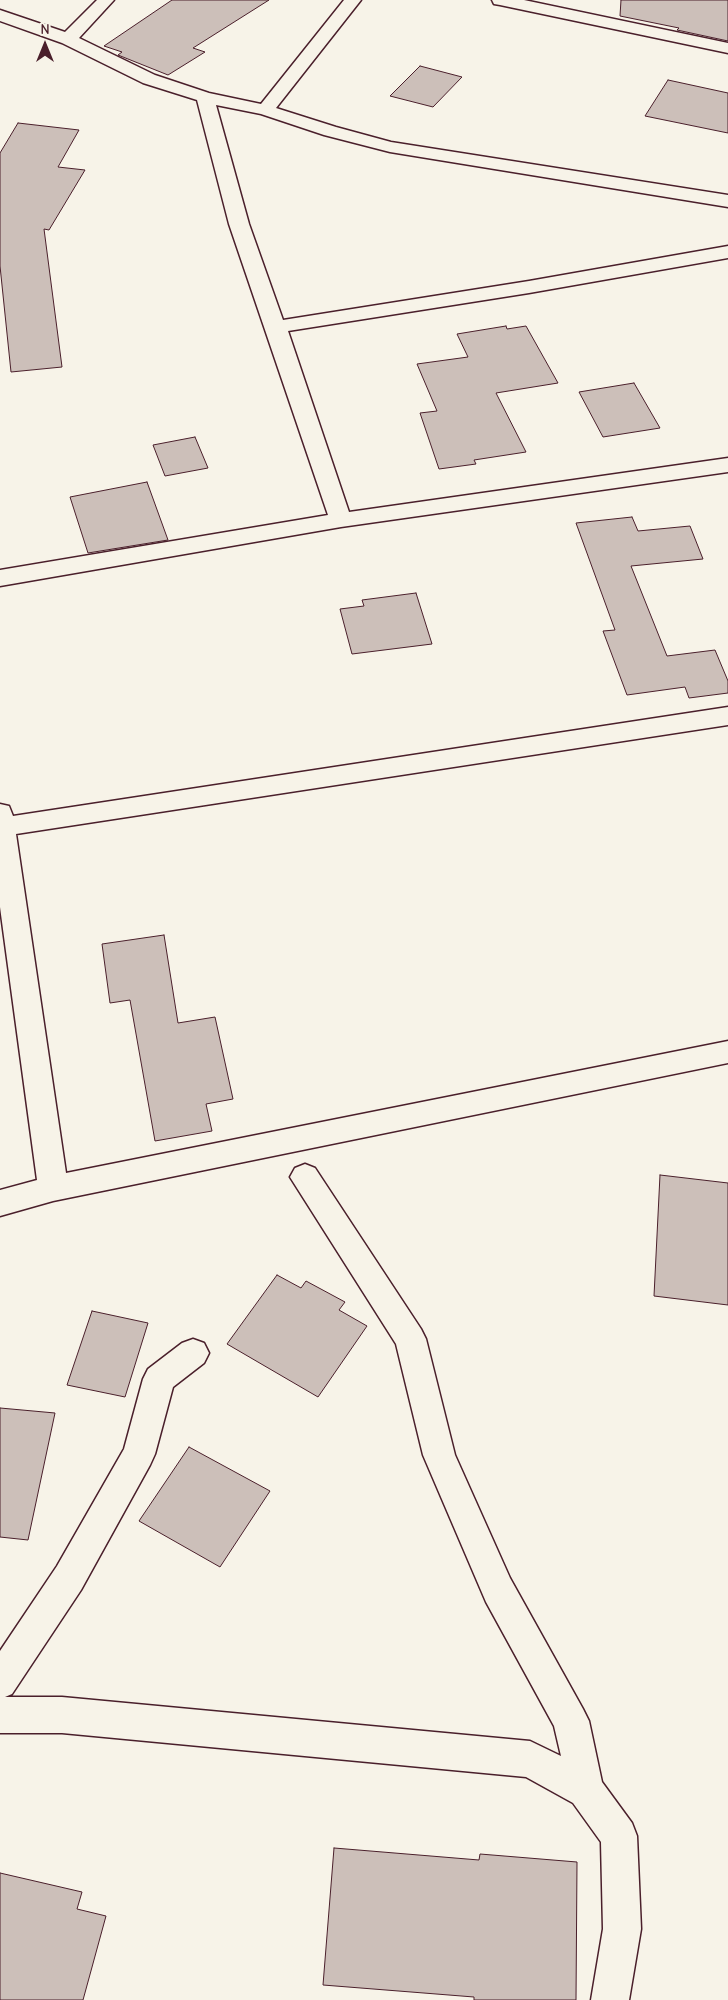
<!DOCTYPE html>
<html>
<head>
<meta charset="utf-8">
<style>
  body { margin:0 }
  #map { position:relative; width:728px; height:2000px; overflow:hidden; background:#f7f3e8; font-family:"Comic Neue",sans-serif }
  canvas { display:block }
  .north { position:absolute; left:20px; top:20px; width:50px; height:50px; -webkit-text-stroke:4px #f7f3e8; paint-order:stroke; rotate:0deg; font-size:14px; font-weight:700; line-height:20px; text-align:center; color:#4a1f2b }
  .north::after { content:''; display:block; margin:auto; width:18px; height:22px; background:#4a1f2b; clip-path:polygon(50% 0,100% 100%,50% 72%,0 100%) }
</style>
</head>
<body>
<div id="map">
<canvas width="728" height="2000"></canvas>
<div class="north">N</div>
</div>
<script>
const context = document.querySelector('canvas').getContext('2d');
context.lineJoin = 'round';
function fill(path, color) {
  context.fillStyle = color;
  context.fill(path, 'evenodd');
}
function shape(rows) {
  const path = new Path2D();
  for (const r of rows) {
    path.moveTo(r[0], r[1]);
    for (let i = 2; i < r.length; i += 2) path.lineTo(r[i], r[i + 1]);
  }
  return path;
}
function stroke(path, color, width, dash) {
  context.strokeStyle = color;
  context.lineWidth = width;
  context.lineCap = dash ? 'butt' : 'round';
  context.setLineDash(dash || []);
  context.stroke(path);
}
const building = shape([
  [172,0,269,0,193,48,205,52,168,75,118,55,122,52,104,46,172,0],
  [621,0,728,0,728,41,677,30,679,28,620,16,621,0],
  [420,66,462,77,433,107,390,96,420,66],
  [668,80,728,93,728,133,645,116,668,80],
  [18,123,79,130,58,167,85,170,49,230,44,229,62,367,11,372,0,266,0,153,18,123],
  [506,326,507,329,526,326,558,383,496,393,526,452,474,460,476,464,439,469,420,413,437,411,417,364,468,357,457,334,506,326],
  [634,383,660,428,603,437,579,392,634,383],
  [195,437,208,468,165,476,153,445,195,437],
  [147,482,168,540,88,553,70,497,147,482],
  [632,517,638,531,690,526,703,559,631,566,667,656,715,650,728,681,728,693,689,698,685,687,627,695,603,631,615,630,576,523,632,517],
  [416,593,432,644,352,654,340,609,364,606,362,600,416,593],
  [164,935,178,1023,215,1017,233,1099,206,1104,212,1131,155,1141,130,1000,110,1003,102,944,164,935],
  [660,1175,728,1183,728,1305,654,1296,660,1175],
  [277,1275,301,1288,306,1281,345,1302,339,1310,367,1326,318,1397,227,1344,277,1275],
  [92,1311,148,1323,125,1397,67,1385,92,1311],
  [0,1408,55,1413,28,1540,0,1537,0,1408],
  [189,1447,270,1491,220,1567,139,1521,189,1447],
  [334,1848,479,1860,480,1854,577,1862,576,2000,474,2000,474,1997,323,1985,334,1848],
  [0,1873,82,1892,77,1909,106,1916,83,2000,0,2000,0,1873]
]);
fill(building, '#ccbfb9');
stroke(building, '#4a1f2b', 1);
const minor = shape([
  [97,0,114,0,79,38,155,75,209,93,261,104,344,0,361,0,276,108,336,127,391,142,728,195,728,207,390,152,324,135,261,114,216,105,249,224,283,320,529,281,728,246,728,258,529,293,288,331,349,512,728,458,728,472,341,527,0,586,0,570,328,515,229,224,197,100,143,83,62,43,0,21,0,10,65,32,97,0],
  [492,0,524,0,728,43,728,53,500,5,494,4,492,0],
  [728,707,728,725,16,834,66,1173,728,1041,728,1063,53,1201,0,1216,0,1190,37,1180,0,907,0,804,9,806,13,816,728,707],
  [305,1164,315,1168,421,1329,426,1339,455,1455,510,1578,583,1709,589,1721,602,1782,632,1823,637,1836,641,1929,629,2000,591,2000,603,1929,601,1842,573,1803,526,1777,62,1733,0,1733,0,1651,57,1566,124,1449,143,1379,148,1369,182,1343,193,1339,204,1343,209,1353,204,1363,173,1387,155,1454,150,1465,81,1590,12,1694,5,1697,62,1697,530,1741,561,1756,554,1726,486,1602,423,1455,396,1344,290,1177,295,1168,305,1164]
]);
stroke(minor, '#4a1f2b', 3);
fill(minor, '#f7f3e8');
</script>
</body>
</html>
